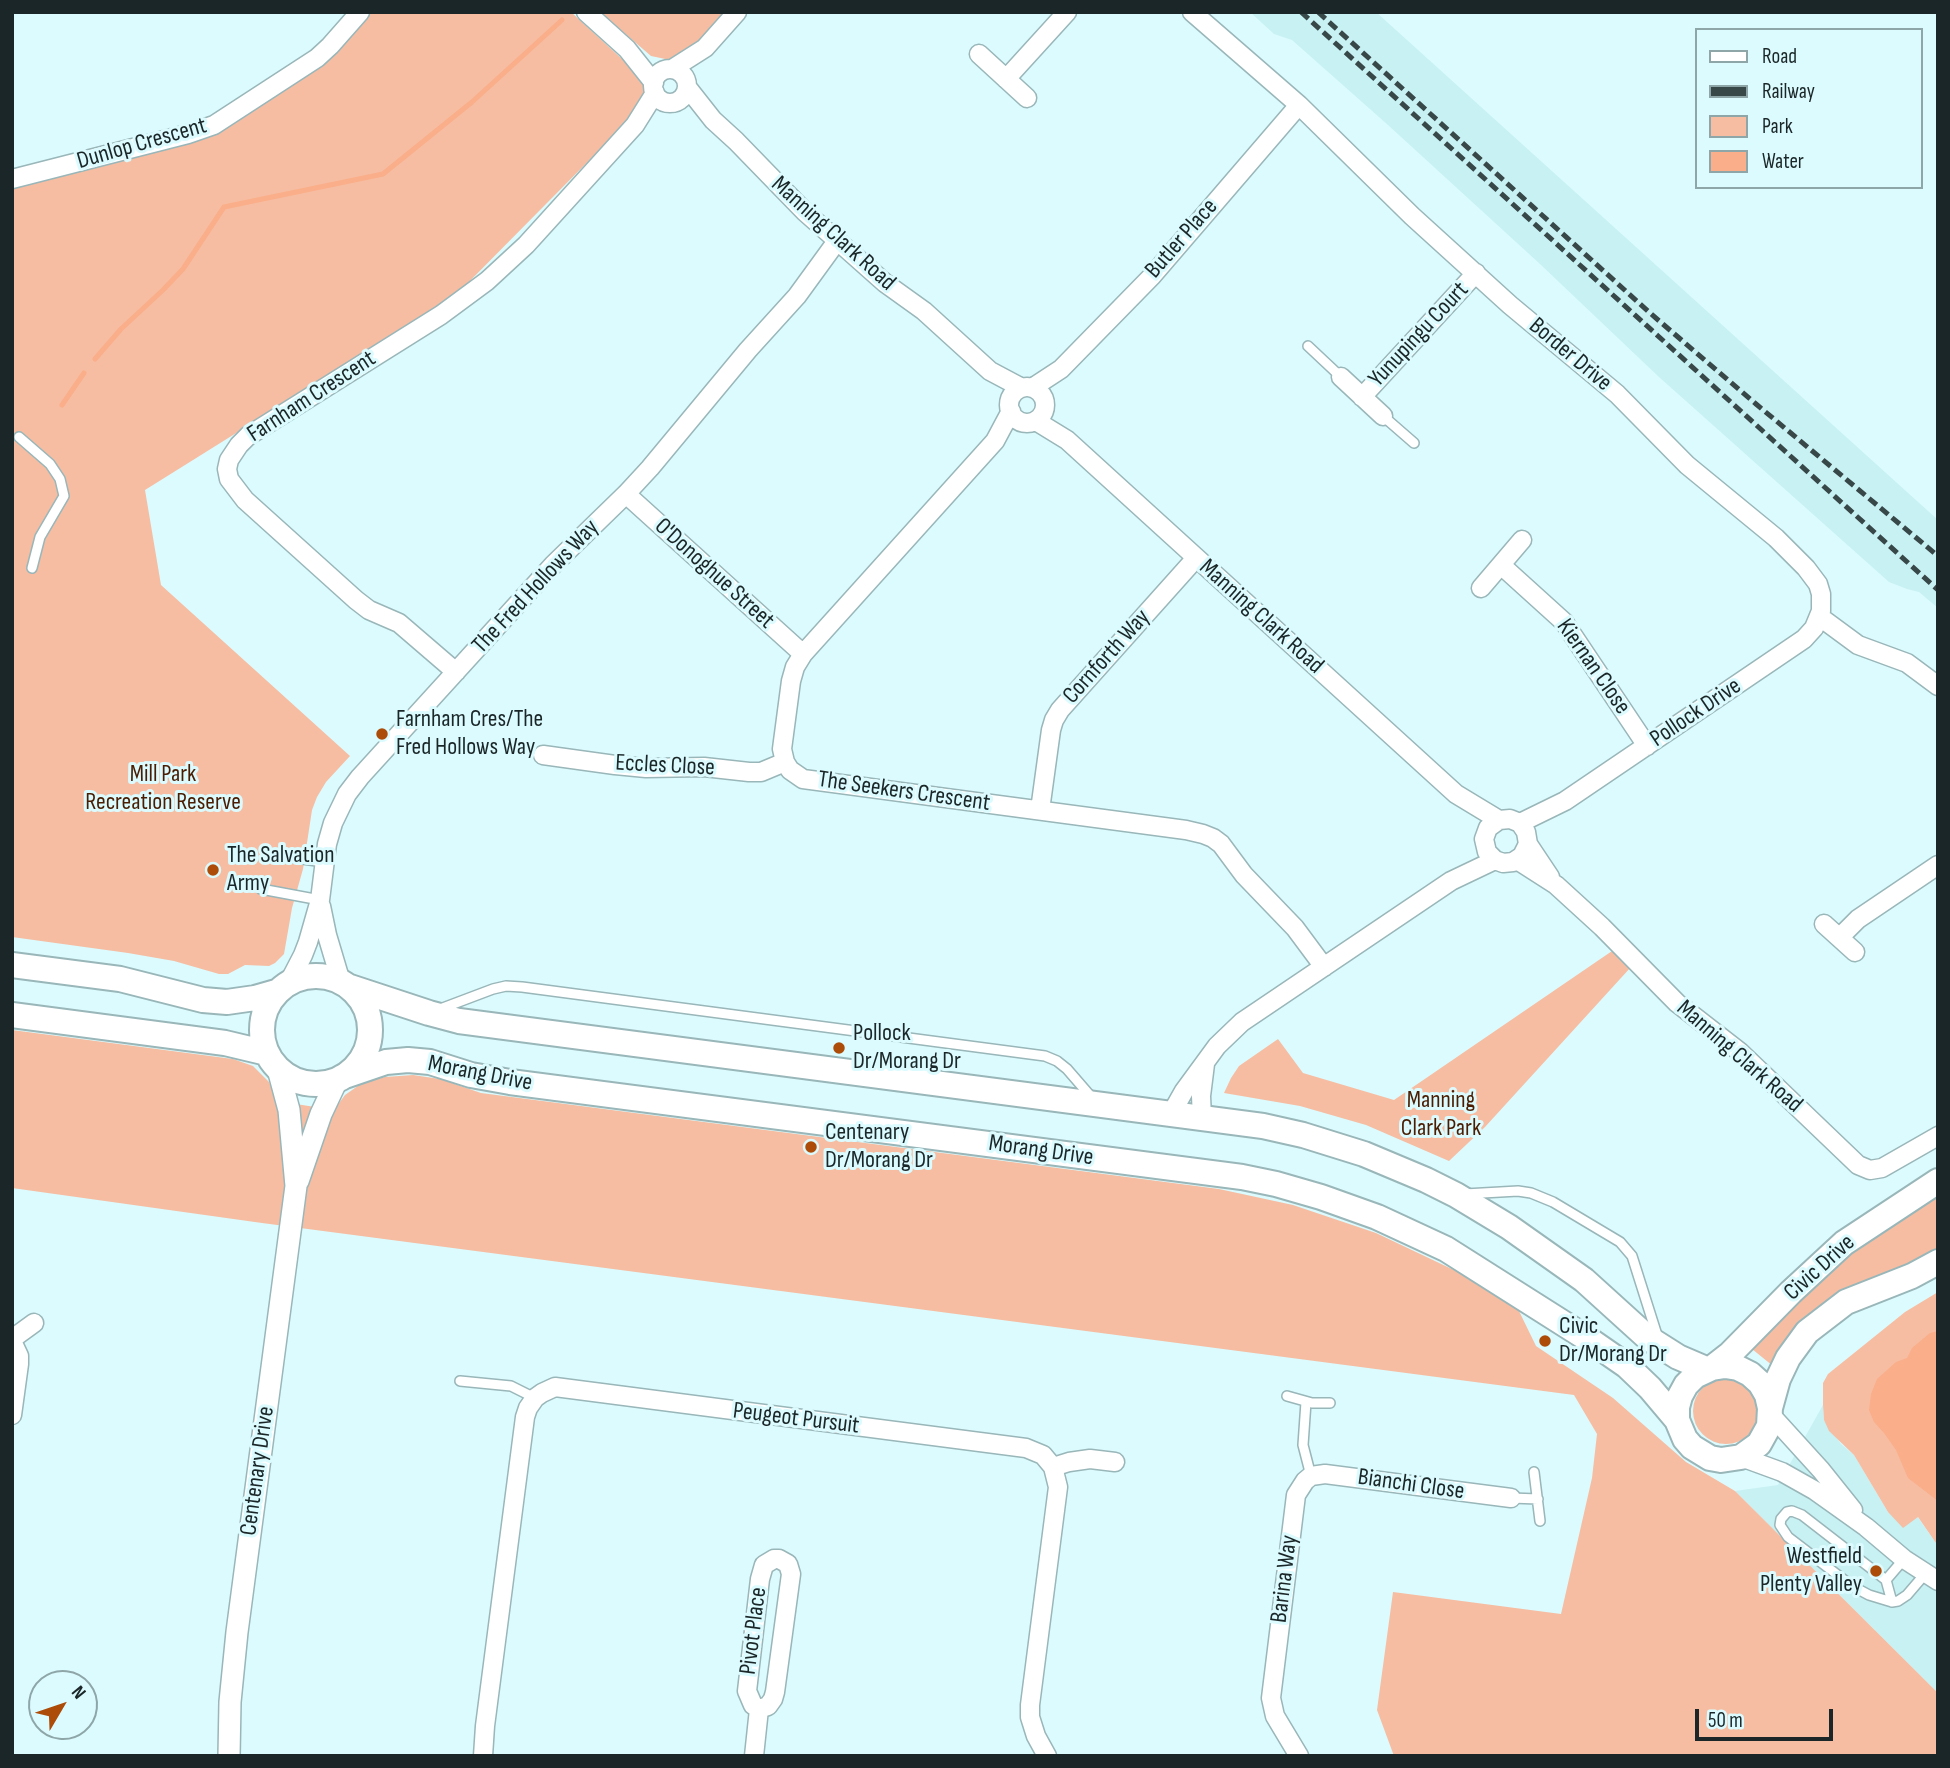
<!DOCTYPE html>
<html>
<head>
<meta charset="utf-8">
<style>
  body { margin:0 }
  #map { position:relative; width:1950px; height:1768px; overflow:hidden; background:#dcfbfe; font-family:"Sofia Sans Condensed",sans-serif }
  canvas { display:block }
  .frame { position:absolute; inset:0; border:14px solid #1a2627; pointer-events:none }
  .legend { position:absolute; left:1695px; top:28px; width:228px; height:161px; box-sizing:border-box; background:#dcfbfe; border:2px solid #8ea6a8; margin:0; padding:9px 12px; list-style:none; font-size:21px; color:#1a2627 }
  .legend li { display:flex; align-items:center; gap:14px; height:35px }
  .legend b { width:35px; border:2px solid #8ea6a8 }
  .north { position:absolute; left:28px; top:1670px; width:70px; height:70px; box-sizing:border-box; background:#dcfbfe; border:2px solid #8ea6a8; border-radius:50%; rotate:51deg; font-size:19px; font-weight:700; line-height:28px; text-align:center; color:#1a2627 }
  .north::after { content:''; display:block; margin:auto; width:24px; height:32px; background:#ad4c09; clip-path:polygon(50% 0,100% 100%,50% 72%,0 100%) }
  .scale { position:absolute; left:1695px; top:1709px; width:138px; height:32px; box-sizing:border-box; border:4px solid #1a2627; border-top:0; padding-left:9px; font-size:21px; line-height:24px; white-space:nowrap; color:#1a2627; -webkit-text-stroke:5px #dcfbfe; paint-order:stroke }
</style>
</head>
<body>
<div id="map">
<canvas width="1950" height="1768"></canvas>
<div class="frame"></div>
<ul class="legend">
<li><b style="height:9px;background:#fff"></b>Road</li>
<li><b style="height:9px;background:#384748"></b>Railway</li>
<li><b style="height:19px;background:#f6bda2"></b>Park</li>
<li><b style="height:19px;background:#faae89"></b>Water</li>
</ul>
<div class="north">N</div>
<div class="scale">50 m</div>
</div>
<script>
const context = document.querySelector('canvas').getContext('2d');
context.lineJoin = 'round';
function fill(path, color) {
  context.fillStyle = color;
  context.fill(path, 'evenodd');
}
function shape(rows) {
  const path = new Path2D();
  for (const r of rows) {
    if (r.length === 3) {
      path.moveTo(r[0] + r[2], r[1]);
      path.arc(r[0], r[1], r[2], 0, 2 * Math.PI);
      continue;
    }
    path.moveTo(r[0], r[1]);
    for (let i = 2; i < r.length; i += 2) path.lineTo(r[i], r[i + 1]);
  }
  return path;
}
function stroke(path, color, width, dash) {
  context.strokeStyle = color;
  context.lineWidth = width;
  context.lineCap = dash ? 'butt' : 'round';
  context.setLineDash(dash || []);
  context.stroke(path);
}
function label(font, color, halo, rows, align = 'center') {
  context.font = font + ' "Sofia Sans Condensed",sans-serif';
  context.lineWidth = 6;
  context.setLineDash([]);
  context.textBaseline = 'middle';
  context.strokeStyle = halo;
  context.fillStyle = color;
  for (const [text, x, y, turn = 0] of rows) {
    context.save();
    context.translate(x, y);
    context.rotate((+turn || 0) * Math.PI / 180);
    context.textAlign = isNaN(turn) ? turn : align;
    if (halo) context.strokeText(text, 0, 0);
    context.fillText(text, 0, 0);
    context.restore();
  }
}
fill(shape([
  [1250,12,1376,12,1938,520,1938,608,1919,592,1907,589,1889,582,1659,377,1540,264,1388,125,1292,40,1274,34],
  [1823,1405,1824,1420,1841,1444,1854,1455,1888,1512,1917,1516,1938,1546,1938,1693,1735,1491,1778,1485]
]), '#c8f1f4');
fill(shape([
  [369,12,571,12,635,71,646,85,646,92,637,112,454,297,145,490,161,585,350,756,326,782,317,797,312,810,303,869,292,908,284,954,275,963,269,966,245,965,228,974,219,974,174,961,128,953,12,937,12,187,203,138,340,47],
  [600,12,727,12,698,44,681,58,670,60,651,56],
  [1615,949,1631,967,1485,1127,1449,1161,1366,1125,1300,1106,1224,1093,1231,1078,1239,1066,1278,1039,1303,1073,1394,1100],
  [12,1030,233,1059,253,1066,269,1082,277,1101,334,1110,345,1095,362,1083,385,1077,413,1075,440,1079,481,1093,1219,1189,1293,1205,1376,1233,1456,1271,1519,1311,1536,1346,1613,1398,1686,1462,1735,1491,1938,1693,1938,1756,1394,1756,1377,1710,1393,1592,1561,1614,1592,1478,1597,1434,1574,1395,262,1223,12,1188],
  [1938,1198,1938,1250,1773,1366,1752,1349,1773,1325,1844,1256,1925,1204],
  [1938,1292,1938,1546,1918,1517,1903,1528,1888,1512,1854,1455,1829,1431,1824,1420,1823,1405,1823,1383,1828,1374,1905,1312],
  [1726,1411,33]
]), '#f6bda2');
fill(shape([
  [1938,1331,1937,1447,1938,1501,1908,1478,1896,1450,1884,1433,1874,1422,1869,1410,1871,1394,1877,1379,1896,1362,1907,1358,1912,1348,1930,1333]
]), '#faae89');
stroke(shape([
  [95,359,121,329,163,290,183,269,224,207,383,174,472,102,562,20],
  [62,405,84,373]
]), '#faae89', 5);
const service = shape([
  [1308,346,1341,377],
  [1383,416,1414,443],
  [19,437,50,464,60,479,64,496,40,537,32,568],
  [266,854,324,862],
  [261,889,320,900],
  [440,1009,493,989,506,986,522,987,1045,1056,1057,1061,1067,1069,1093,1099],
  [1465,1194,1518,1191,1531,1193,1553,1202,1620,1242,1632,1256,1657,1335],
  [460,1381,511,1386,535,1398],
  [1287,1396,1312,1403,1330,1403],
  [1306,1402,1303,1445,1311,1476],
  [1534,1472,1540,1521],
  [1511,1498,1538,1499],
  [1904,1559,1886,1580,1802,1515,1792,1511,1787,1512,1781,1519,1780,1525,1788,1537,1852,1586,1869,1595,1892,1602,1898,1601,1907,1595,1925,1574],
  [1886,1580,1892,1602]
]);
const minor = shape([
  [586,12,627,49,654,83],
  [1192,12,1299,105,1412,216,1510,305,1617,394,1687,465,1776,538,1806,568,1818,584,1821,594,1821,611,1814,628,1804,639,1565,801,1520,823],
  [979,54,1027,98],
  [672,69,705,48,737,12],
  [670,86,17],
  [1006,79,1067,12],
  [687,87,713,120,736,141,805,212,885,283,924,311,990,371,1022,388],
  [12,179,188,134,214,125,317,58,330,46,360,12],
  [1341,377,1383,416],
  [1027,405,18],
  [1032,388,1061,369,1152,276,1299,105],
  [1362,397,1476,273],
  [1011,411,995,441,803,654,795,667,791,681,782,749,785,762,790,770,803,779,1186,830,1203,834,1213,838,1221,844,1244,875,1295,928,1324,967],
  [1036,421,1067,440,1456,794,1499,820],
  [626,494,803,654],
  [1501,565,1564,622,1647,746],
  [1481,588,1522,540],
  [1820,617,1858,645,1907,663,1938,686],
  [456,672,399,623,369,610,356,600,245,500,229,479,227,469,229,460,239,445,248,436,441,315,487,281,526,245,635,125,655,93],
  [543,755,615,765,646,768,704,767,749,772,761,772,785,762],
  [1040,810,1051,730,1054,720,1060,710,1196,558],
  [1528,844,1522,856,1513,862,1503,863,1495,860,1487,852,1484,839,1488,828,1499,820,1510,819,1520,823,1526,832,1528,844,1550,877],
  [1517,860,1556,885,1602,927,1677,1003,1740,1052,1858,1165,1870,1170,1882,1168,1938,1136],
  [321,906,327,935,341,982],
  [1824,924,1855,952],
  [1840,937,1858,919,1938,865],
  [289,982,303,955,308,942,320,900,327,844,333,823,347,794,360,777,553,565,626,494,650,468,748,350,797,296,837,241],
  [1171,1114,1184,1091,1217,1046,1242,1022,1451,881,1495,860],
  [1202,1118,1201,1096,1205,1064],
  [12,1339,34,1323],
  [12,1341,19,1356,19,1364,12,1415],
  [1771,1415,1821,1470,1853,1510],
  [1741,1457,1782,1472,1814,1490,1866,1527,1904,1559,1938,1581],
  [1053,1467,1069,1462,1090,1459,1115,1462],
  [483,1756,485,1726,525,1417,528,1408,535,1398,542,1393,555,1387,1026,1448,1043,1455,1053,1467,1058,1487,1030,1705,1030,1717,1036,1736,1047,1756],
  [754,1756,759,1709,753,1705,747,1691,760,1579,764,1565,774,1559,779,1559,788,1564,791,1574,775,1692,773,1699,768,1706,759,1709],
  [1299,1756,1275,1716,1271,1698,1296,1495,1305,1481,1311,1476,1325,1474,1511,1498]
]);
const tertiary = shape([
  [298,1181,321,1114,337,1080],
  [229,1756,230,1702,237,1632,296,1186,289,1110,278,1069]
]);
const secondary = shape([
  [12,965,120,979,203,1000,227,1002,255,998,276,992],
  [316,1030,54],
  [350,987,429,1013,459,1021,1202,1118,1263,1126,1303,1135,1364,1154,1426,1180,1456,1195,1509,1227,1584,1280,1648,1338,1678,1357,1706,1369],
  [12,1015,225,1043,267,1053],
  [342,1077,386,1062,408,1060,430,1062,471,1075,510,1082,1242,1177,1276,1184,1321,1197,1377,1217,1446,1249,1588,1339,1627,1366,1650,1388,1677,1420],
  [1712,1368,1725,1366,1738,1368,1750,1374,1760,1383,1767,1395,1770,1408,1769,1426,1759,1444,1741,1457,1721,1460,1710,1458,1692,1447,1685,1439,1677,1420,1677,1407,1680,1396,1686,1385,1695,1376,1712,1368,1730,1354,1791,1292,1844,1243,1938,1181],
  [1770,1408,1778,1379,1788,1358,1807,1332,1846,1302,1912,1276,1938,1262]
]);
stroke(service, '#99b6b9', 12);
stroke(minor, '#99b6b9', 21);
stroke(tertiary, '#99b6b9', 24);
stroke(secondary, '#99b6b9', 28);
stroke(service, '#fff', 9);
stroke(minor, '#fff', 18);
stroke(tertiary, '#fff', 21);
stroke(secondary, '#fff', 24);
stroke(shape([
  [1301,12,1938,590],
  [1318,12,1650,313,1756,404,1938,556]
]), '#384748', 5, [10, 5]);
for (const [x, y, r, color] of [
  [382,734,7,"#ad4c09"],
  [213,870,7,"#ad4c09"],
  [839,1048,7,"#ad4c09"],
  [811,1147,7,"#ad4c09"],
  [1545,1341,7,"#ad4c09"],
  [1876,1571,7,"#ad4c09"]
]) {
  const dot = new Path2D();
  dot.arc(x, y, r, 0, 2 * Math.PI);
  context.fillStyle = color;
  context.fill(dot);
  stroke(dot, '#dcfbfe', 2.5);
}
label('24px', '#1a2627', '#dcfbfe', [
  ["Dunlop Crescent",142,144,-16],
  ["Manning Clark Road",833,234,42],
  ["Butler Place",1182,239,-49],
  ["Yunupingu Court",1419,335,-47],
  ["Border Drive",1570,355,40],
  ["Farnham Crescent",312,397,-33],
  ["O'Donoghue Street",714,574,42],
  ["The Fred Hollows Way",536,587,-47],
  ["Manning Clark Road",1261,617,42],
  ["Cornforth Way",1107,657,-48],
  ["Kiernan Close",1593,667,55],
  ["Pollock Drive",1696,713,-34],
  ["Eccles Close",665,766,3],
  ["The Seekers Crescent",904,792,8],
  ["Manning Clark Road",1739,1057,41],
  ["Morang Drive",480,1074,11],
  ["Morang Drive",1041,1151,8],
  ["Civic Drive",1820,1268,-42],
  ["Peugeot Pursuit",796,1419,7],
  ["Centenary Drive",258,1471,-82],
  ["Bianchi Close",1411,1485,8],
  ["Barina Way",1285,1579,-83],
  ["Pivot Place",754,1631,-83]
]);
label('24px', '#1a2627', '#dcfbfe', [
  ["Farnham Cres/The",396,720],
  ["Fred Hollows Way",396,748],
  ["The Salvation",227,856],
  ["Army",227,884],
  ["Pollock",853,1034],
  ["Dr/Morang Dr",853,1062],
  ["Centenary",825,1133],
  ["Dr/Morang Dr",825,1161],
  ["Civic",1559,1327],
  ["Dr/Morang Dr",1559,1355],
  ["Westfield",1862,1557,"right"],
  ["Plenty Valley",1862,1585,"right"]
], 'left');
label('24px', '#4a1c01', '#dcfbfe', [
  ["Mill Park",163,775],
  ["Recreation Reserve",163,803],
  ["Manning",1441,1101],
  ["Clark Park",1441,1129]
]);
</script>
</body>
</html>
